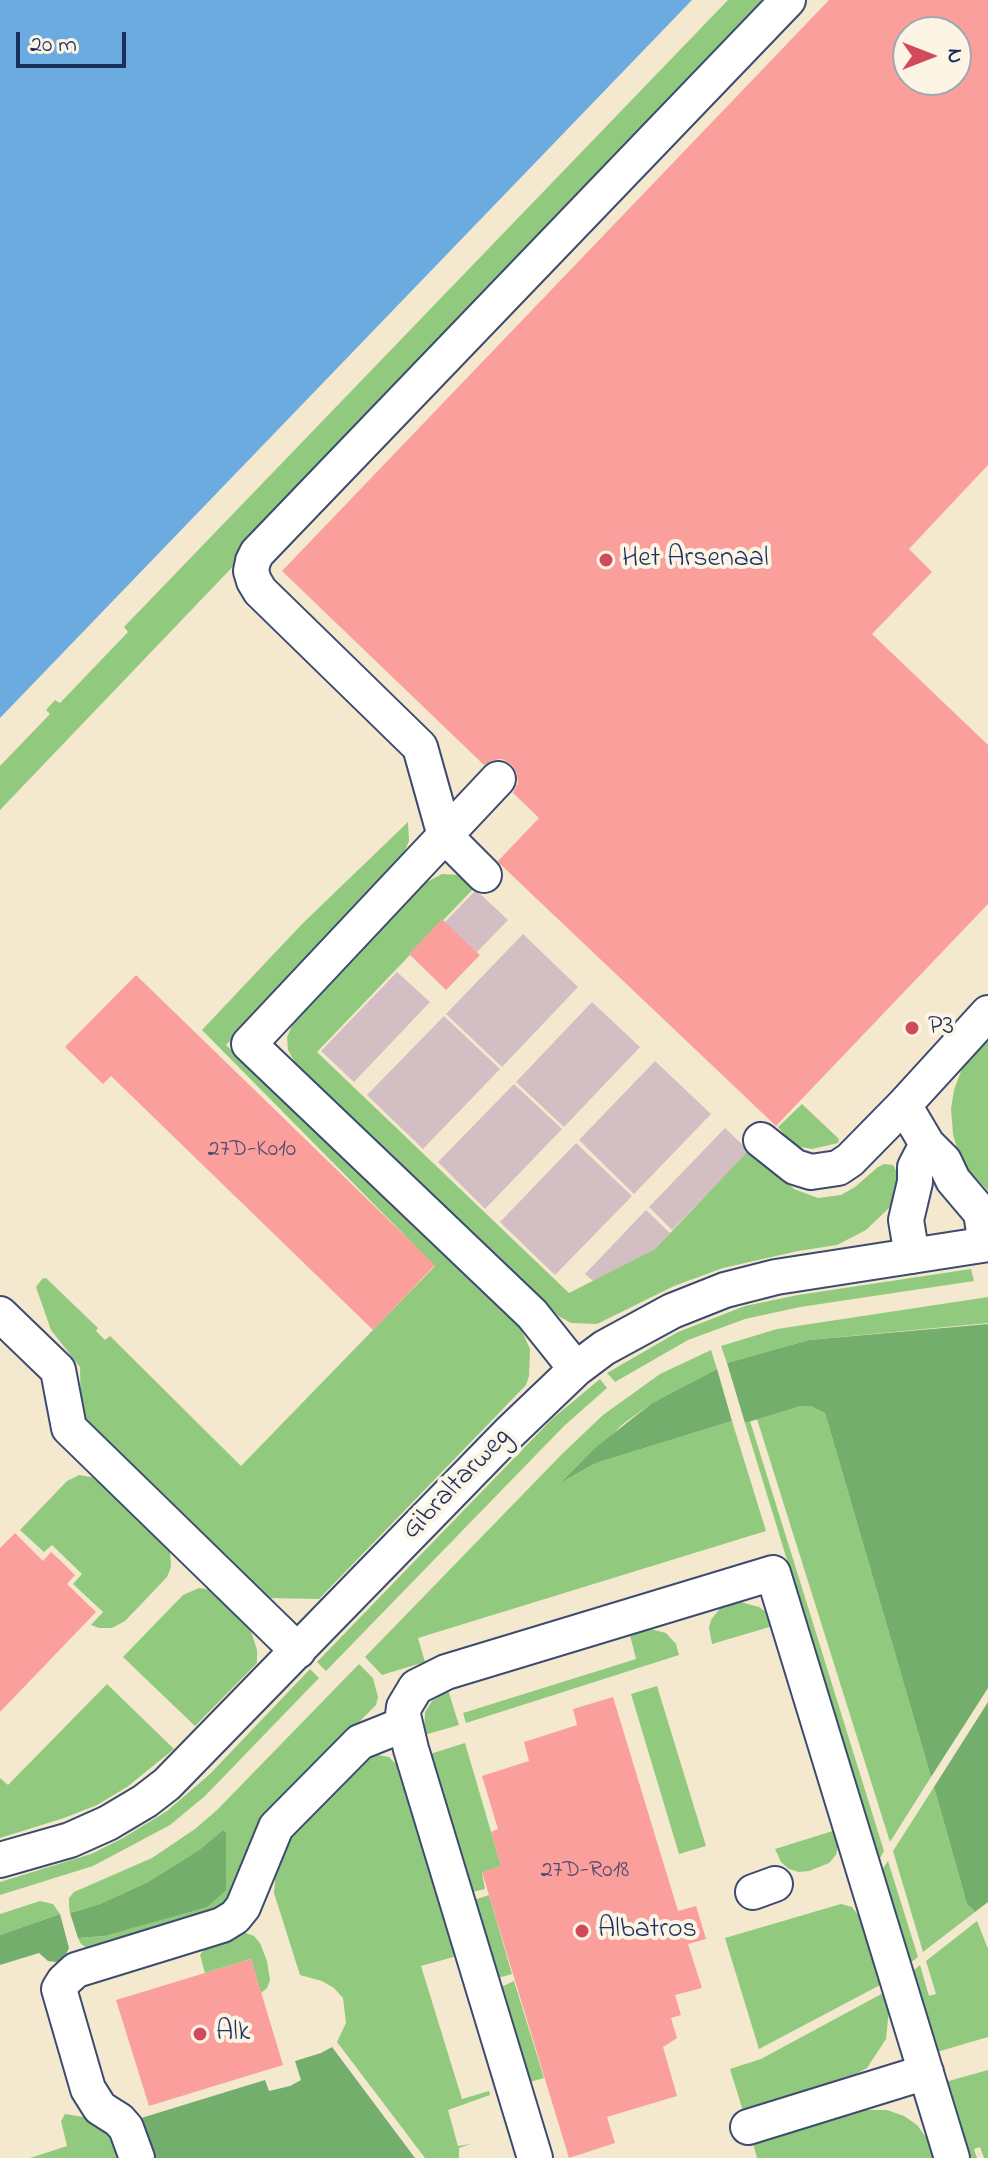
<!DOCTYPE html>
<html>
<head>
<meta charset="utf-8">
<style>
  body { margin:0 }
  #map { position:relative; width:988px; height:2158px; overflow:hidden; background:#f4e9ce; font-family:"Indie Flower",sans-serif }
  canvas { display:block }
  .north { position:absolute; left:892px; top:16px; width:80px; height:80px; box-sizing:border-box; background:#fcf5e5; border:2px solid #a2a6af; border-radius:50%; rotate:90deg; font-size:22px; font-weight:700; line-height:32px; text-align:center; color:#1b2f5e }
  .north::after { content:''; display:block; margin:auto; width:28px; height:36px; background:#d1495b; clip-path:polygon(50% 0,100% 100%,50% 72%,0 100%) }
  .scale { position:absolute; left:16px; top:32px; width:110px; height:36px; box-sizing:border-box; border:4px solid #1b2f5e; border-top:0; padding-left:10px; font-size:24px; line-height:28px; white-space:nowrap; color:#1b2f5e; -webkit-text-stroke:6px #fcf5e5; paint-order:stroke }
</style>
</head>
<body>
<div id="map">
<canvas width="988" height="2158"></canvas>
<div class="north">N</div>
<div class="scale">20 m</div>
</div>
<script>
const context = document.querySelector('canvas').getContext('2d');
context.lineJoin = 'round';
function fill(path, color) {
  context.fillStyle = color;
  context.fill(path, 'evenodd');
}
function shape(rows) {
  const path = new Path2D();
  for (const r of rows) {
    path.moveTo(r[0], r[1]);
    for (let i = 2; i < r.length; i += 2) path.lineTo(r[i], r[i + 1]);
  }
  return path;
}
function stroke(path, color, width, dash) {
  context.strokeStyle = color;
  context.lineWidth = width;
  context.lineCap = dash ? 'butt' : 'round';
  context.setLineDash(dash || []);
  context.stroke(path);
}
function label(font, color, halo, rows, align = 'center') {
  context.font = font + ' "Indie Flower",sans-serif';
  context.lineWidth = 8;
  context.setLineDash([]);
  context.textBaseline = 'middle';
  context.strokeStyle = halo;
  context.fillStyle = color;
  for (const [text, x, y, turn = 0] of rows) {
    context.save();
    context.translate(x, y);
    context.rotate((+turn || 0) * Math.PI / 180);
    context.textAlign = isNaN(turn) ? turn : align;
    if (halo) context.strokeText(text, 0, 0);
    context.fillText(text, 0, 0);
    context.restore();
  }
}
fill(shape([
  [476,890,508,920,477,952,445,922],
  [523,934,578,987,502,1067,446,1014],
  [397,972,430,1002,354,1082,321,1051],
  [592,1002,640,1047,564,1127,516,1082],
  [444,1016,500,1069,423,1149,367,1095],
  [655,1061,711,1114,634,1194,579,1140],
  [514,1084,562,1129,485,1209,438,1162],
  [725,1128,749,1151,672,1230,649,1207],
  [576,1143,632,1196,555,1275,500,1222],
  [646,1210,670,1233,655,1249,593,1281,585,1274]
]), '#d2bec3');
fill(shape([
  [728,0,775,0,0,810,0,766,50,714,46,710,55,700,60,703,128,632,124,627],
  [408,822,409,841,401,860,226,1045,512,1317,520,1327,530,1349,529,1376,526,1385,319,1599,267,1598,81,1417,80,1367,51,1330,36,1287,42,1279,46,1278,98,1328,96,1331,105,1340,110,1336,241,1466,435,1266,202,1030,302,924],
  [442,874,461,875,476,886,317,1052,569,1293,655,1249,750,1149,794,1189,818,1198,841,1195,855,1187,878,1167,884,1164,893,1165,900,1178,890,1207,866,1230,837,1245,798,1251,723,1268,674,1286,597,1324,571,1323,560,1317,297,1066,288,1050,287,1037,295,1019,425,883],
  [988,1036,988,1191,969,1170,958,1152,953,1134,951,1109,954,1090,964,1063],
  [802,1104,839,1139,838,1143,812,1149,790,1145,780,1138,784,1134,778,1127],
  [971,1269,974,1281,800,1307,745,1319,688,1340,615,1382,607,1373,678,1332,745,1306,798,1295],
  [988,1297,988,1323,809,1340,727,1363,721,1346,777,1329],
  [711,1350,717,1369,652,1403,623,1424,566,1480,596,1463,732,1421,766,1531,418,1638,425,1662,382,1675,365,1657,562,1454,603,1415,660,1374],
  [600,1379,607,1388,564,1426,326,1671,317,1662,552,1419],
  [801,1406,810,1406,825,1413,931,1777,890,1842,757,1419],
  [750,1421,884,1851,879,1860,745,1423],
  [79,1475,97,1478,163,1541,170,1551,171,1567,167,1577,125,1621,112,1628,99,1628,91,1625,103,1612,73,1584,82,1574,52,1545,44,1552,20,1530,67,1481],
  [199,1588,211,1590,221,1596,249,1625,257,1650,257,1663,195,1726,123,1657,183,1595],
  [737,1601,759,1607,766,1612,773,1626,712,1644,709,1628,711,1620,721,1607],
  [646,1628,666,1633,676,1644,679,1655,466,1723,463,1713,636,1659,630,1635],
  [359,1664,373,1678,378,1697,376,1705,263,1818,233,1893,218,1912,88,1949,81,1944,78,1938,105,1936,207,1906,226,1885,225,1833,223,1830,199,1850,148,1882,100,1904,73,1912,70,1913,69,1907,69,1898,74,1892,152,1858,195,1829,217,1810],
  [310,1669,319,1678,205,1796,170,1825,93,1866,0,1895,0,1882,91,1854,123,1838,167,1811,210,1774],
  [107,1684,174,1749,127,1787,97,1805,64,1818,0,1838,0,1778,8,1785],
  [657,1686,706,1846,679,1854,631,1694],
  [448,1690,459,1725,424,1735,425,1712,432,1701],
  [465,1743,501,1866,482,1873,485,1889,472,1892,430,1754],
  [372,1754,389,1757,399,1767,457,1956,421,1966,462,2099,489,2091,490,2095,448,2110,458,2146,470,2144,459,2148,459,2158,425,2158,337,2042,346,2023,343,1998,334,1988,322,1981,300,1975,274,1893,276,1865,286,1841],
  [934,1787,967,1904,975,1912,923,1952,893,1851],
  [836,1830,838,1845,836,1855,829,1863,809,1871,799,1872,789,1869,781,1862,775,1849],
  [888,1861,918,1957,910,1963,882,1870],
  [489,1895,512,1974,498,1978,474,1900],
  [40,1901,53,1904,60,1914,0,1935,0,1914],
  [841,1904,852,1907,864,1923,882,1984,759,2049,725,1938],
  [977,1921,988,1949,988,2037,937,2052,913,1971,920,1965,929,1996,936,1994,926,1961],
  [243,1932,254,1936,260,1943,267,1961,270,1980,267,1988,261,1993,251,1959,205,1973,200,1955,208,1944],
  [514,1981,544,2078,530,2082,501,1987],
  [885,1992,889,2010,886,2039,867,2068,847,2079,743,2111,730,2069,761,2059],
  [988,2070,988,2158,984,2158,980,2147,974,2149,977,2158,968,2158,945,2082],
  [865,2110,887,2110,904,2116,917,2125,926,2137,936,2158,757,2158,753,2143],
  [65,2114,90,2118,110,2134,121,2158,30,2158,67,2146,61,2121]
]), '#91ca7e');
fill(shape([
  [988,1324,988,1688,931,1777,825,1413,810,1406,801,1406,745,1423,727,1363,809,1340],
  [717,1369,732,1421,596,1463,562,1482,595,1448,652,1403],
  [988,1702,988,1902,975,1912,967,1904,934,1787],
  [223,1830,226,1833,226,1890,207,1907,105,1936,78,1938,70,1913,100,1904,148,1882,199,1850],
  [60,1914,69,1948,64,1958,56,1962,48,1961,39,1953,0,1965,0,1935],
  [332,2047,415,2158,152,2158,138,2119,265,2080,269,2091,290,2086,301,2080,295,2061,321,2053]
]), '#74ae6d');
fill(shape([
  [0,0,692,0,0,718]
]), '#6cabdf');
fill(shape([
  [829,0,988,0,988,465,909,549,932,572,872,634,988,745,988,904,776,1126,499,863,498,861,539,818,513,793,518,783,517,774,512,765,502,759,493,760,484,765,282,571],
  [908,32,956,32,956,80,908,80],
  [442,919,480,955,446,990,409,954],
  [136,975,435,1265,373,1330,111,1076,103,1084,65,1047],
  [15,1533,43,1561,51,1552,62,1562,75,1575,67,1584,96,1612,0,1712,0,1548],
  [613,1697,678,1911,696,1906,706,1939,688,1944,702,1988,675,1995,681,2015,671,2018,677,2038,663,2047,677,2096,607,2117,615,2143,569,2158,482,1872,501,1866,491,1832,498,1829,482,1776,529,1761,524,1742,577,1725,573,1709],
  [251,1959,283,2065,149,2106,116,2000]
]), '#fa9f9c');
const street = shape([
  [498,779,249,1044,532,1314,576,1369],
  [484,875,445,836,420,747,260,591,254,581,251,571,253,561,257,553,788,0],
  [904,1105,927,1144,944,1161,953,1180,981,1213,986,1244],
  [761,1140,795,1167,811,1172,838,1168,850,1160,904,1105,988,1013],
  [912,1256,906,1220,915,1182,915,1167,927,1144],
  [0,1314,58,1370,69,1428,298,1651],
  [0,1860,70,1840,108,1823,145,1801,167,1784,509,1433,576,1369,604,1348,672,1311,725,1290,776,1277,988,1244],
  [753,1892,775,1884],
  [748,2127,926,2072],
  [137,2158,126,2128,119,2120,100,2108,88,2089,59,1989,64,1981,76,1970,222,1925,235,1917,243,1907,276,1827,360,1742,405,1724],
  [535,2158,411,1749,403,1715,404,1707,416,1687,446,1672,773,1573,952,2158]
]);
stroke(street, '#3c4b6f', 38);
stroke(street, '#fff', 34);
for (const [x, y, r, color] of [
  [606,560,8,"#d1495b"],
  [912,1028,8,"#d1495b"],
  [582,1931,8,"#d1495b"],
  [200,2034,8,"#d1495b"]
]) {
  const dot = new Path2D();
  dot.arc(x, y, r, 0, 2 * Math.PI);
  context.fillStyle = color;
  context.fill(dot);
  stroke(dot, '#fcf5e5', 3);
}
label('24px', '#534b6e', null, [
  ["27D-K010",252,1151],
  ["27D-R018",585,1872]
]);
label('28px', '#1b2f5e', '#fcf5e5', [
  ["Het Arsenaal",622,560],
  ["P3",928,1028],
  ["Albatros",598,1931],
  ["Alk",216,2034]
], 'left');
label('28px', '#1b2f5e', '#fcf5e5', [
  ["Gibraltarweg",458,1485,-46]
]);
</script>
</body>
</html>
